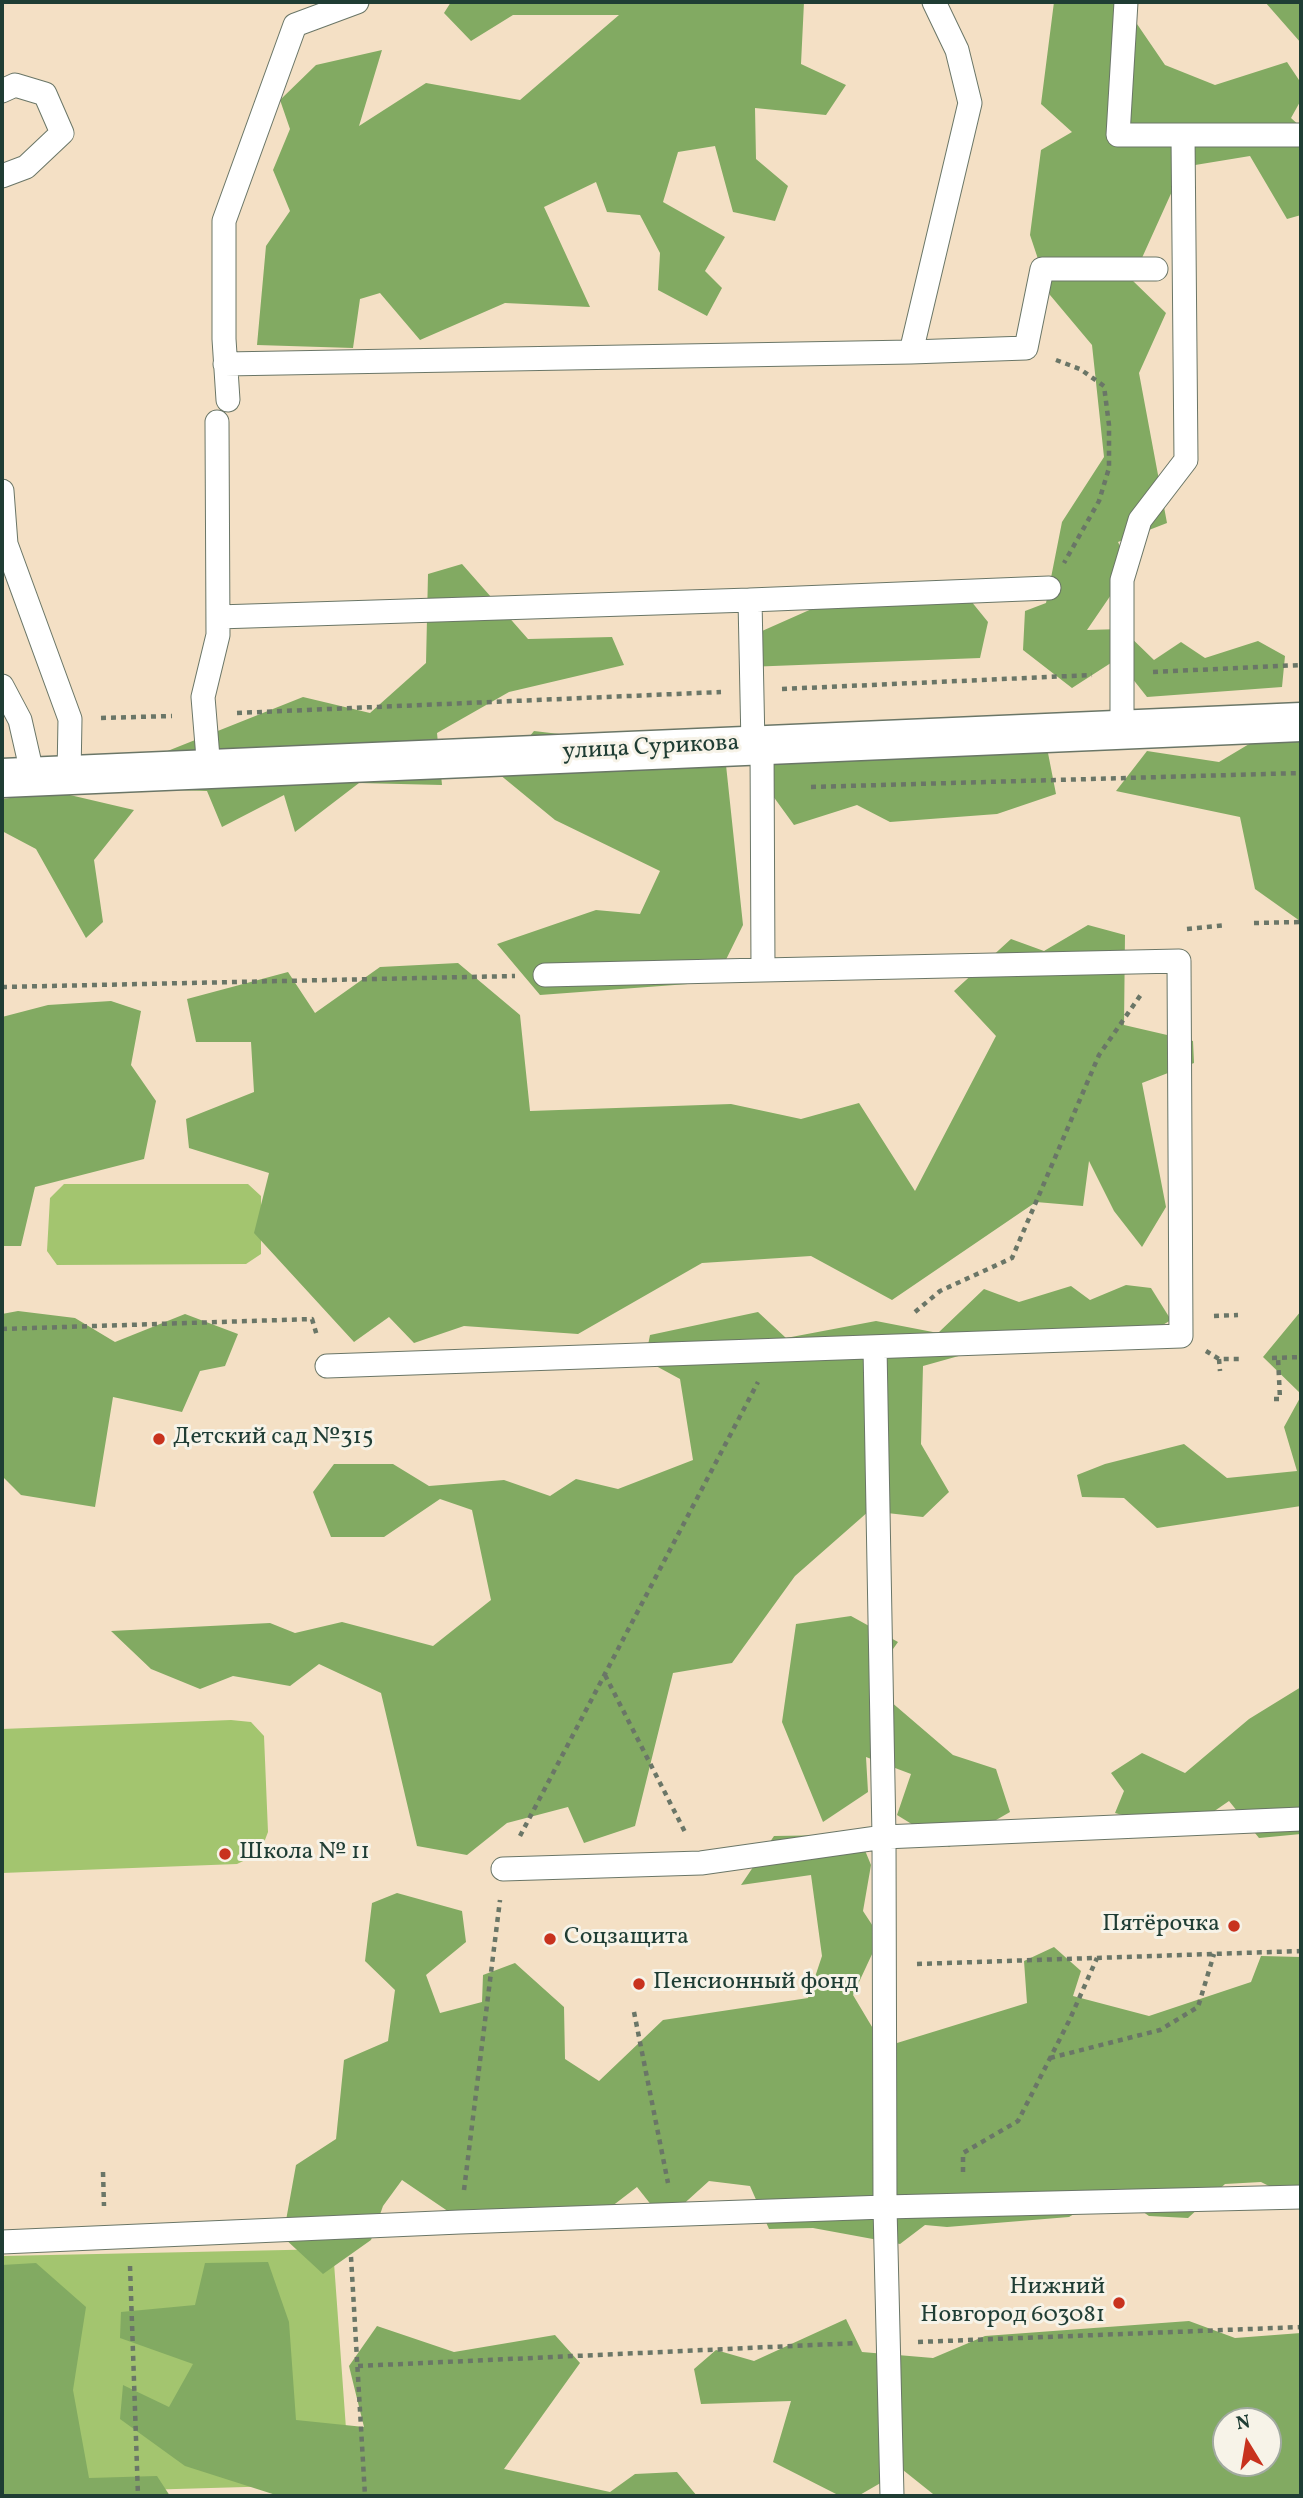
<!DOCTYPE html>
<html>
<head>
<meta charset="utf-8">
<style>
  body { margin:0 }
  #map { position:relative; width:1303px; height:2498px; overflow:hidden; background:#f4e0c5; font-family:Vollkorn,serif }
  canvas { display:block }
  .frame { position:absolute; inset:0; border:4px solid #1f3d34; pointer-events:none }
  .north { position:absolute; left:1212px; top:2407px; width:70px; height:70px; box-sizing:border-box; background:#f7f3e8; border:2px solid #a1aaa0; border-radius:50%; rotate:349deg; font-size:19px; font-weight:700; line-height:28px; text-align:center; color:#1f3d34 }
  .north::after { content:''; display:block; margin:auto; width:24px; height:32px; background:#c8321e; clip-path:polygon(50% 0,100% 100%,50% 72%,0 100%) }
</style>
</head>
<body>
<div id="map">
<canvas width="1303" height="2498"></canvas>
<div class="frame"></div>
<div class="north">N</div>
</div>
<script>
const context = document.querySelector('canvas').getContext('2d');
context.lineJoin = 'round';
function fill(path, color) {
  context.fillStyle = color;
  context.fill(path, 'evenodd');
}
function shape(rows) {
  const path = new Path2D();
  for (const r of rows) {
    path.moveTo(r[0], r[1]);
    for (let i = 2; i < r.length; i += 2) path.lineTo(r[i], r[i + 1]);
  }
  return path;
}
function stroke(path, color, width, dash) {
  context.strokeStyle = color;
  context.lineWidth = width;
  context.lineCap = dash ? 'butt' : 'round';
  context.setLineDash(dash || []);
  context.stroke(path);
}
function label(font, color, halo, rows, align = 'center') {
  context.font = font + ' Vollkorn,serif';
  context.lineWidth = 6;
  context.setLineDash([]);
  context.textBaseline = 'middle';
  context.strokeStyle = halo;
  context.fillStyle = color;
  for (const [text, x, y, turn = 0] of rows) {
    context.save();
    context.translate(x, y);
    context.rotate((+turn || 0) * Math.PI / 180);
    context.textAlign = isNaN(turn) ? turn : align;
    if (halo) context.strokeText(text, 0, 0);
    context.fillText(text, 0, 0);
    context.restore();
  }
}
fill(shape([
  [64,1184,248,1184,261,1196,261,1254,246,1264,57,1265,47,1251,50,1198],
  [231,1720,251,1722,264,1736,268,1832,260,1853,237,1864,2,1873,2,1729],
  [333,2249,350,2484,2,2494,2,2256]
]), '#a3c56f');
fill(shape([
  [451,2,804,2,801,64,846,85,826,115,755,108,756,159,788,186,775,221,733,212,715,146,678,152,663,202,725,237,705,271,722,288,707,316,658,290,660,253,640,215,607,212,596,182,544,207,590,307,505,303,420,340,380,293,360,299,353,348,257,345,266,246,290,211,273,170,290,129,280,100,316,65,382,50,359,126,426,83,520,100,619,15,513,15,471,41,444,13],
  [1054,2,1122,2,1165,65,1215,85,1287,62,1301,83,1301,100,1291,118,1301,127,1301,215,1287,219,1250,156,1183,167,1132,280,1166,313,1139,373,1167,523,1118,542,1130,567,1087,630,1122,629,1154,660,1181,642,1205,658,1258,641,1285,656,1282,687,1147,697,1117,659,1072,688,1023,650,1025,611,1046,603,1062,522,1104,457,1092,345,1050,295,1030,235,1041,150,1072,132,1041,104],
  [1265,2,1301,2,1301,43],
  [462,564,528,639,612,637,624,665,509,692,437,733,442,785,359,783,295,832,284,795,222,827,207,791,143,789,165,752,303,697,370,713,426,663,428,574],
  [868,584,958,585,988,622,980,658,747,667,744,639],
  [1301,713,1301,940,1300,921,1255,889,1240,817,1116,791,1147,751,1219,762],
  [1041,717,1056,794,997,814,890,822,857,805,794,825,749,763],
  [534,731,635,743,726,765,743,925,715,982,540,995,497,944,596,910,640,914,660,871,555,820,499,774],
  [57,792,134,810,94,860,103,922,86,938,36,849,2,831,2,799],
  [1088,925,1125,935,1124,1025,1193,1041,1194,1063,1142,1083,1166,1207,1142,1247,1114,1211,1089,1161,1083,1206,1036,1202,892,1300,811,1256,702,1263,578,1334,464,1326,414,1343,389,1317,354,1342,254,1233,269,1173,189,1148,186,1119,254,1092,251,1042,196,1042,187,999,288,972,315,1013,380,967,458,963,520,1015,530,1111,731,1104,801,1119,859,1103,915,1191,996,1036,954,991,1011,939,1044,951],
  [111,1001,141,1011,131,1065,156,1101,144,1159,35,1187,21,1246,2,1246,2,1017,48,1005],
  [1126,1285,1151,1288,1171,1320,1123,1349,1048,1331,923,1366,921,1444,949,1492,923,1517,869,1511,795,1576,732,1663,673,1673,635,1826,584,1843,568,1807,507,1823,467,1855,417,1846,381,1693,319,1664,290,1686,233,1676,200,1689,151,1669,111,1631,270,1623,295,1633,342,1622,433,1646,491,1600,472,1510,440,1499,384,1537,331,1537,313,1492,334,1464,393,1464,429,1486,504,1480,550,1496,576,1479,618,1489,693,1460,680,1379,645,1360,650,1335,758,1312,786,1338,876,1321,938,1333,984,1289,1019,1302,1071,1286,1090,1300],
  [18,1311,75,1318,115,1342,185,1314,238,1334,225,1366,200,1371,182,1412,113,1397,95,1507,21,1495,2,1476,2,1314],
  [1301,1311,1301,1394,1263,1357],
  [1301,1396,1301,1506,1157,1528,1124,1498,1082,1497,1077,1475,1105,1464,1184,1444,1227,1478,1297,1471,1284,1427],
  [851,1616,898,1642,869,1683,953,1755,996,1769,1010,1812,949,1847,897,1815,911,1774,866,1757,868,1792,823,1822,782,1722,796,1624],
  [1301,1687,1301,1834,1259,1838,1229,1801,1184,1832,1115,1813,1124,1791,1111,1773,1142,1753,1185,1773,1249,1719],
  [857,1831,871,1865,863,1911,880,1937,853,1995,884,2047,1027,2003,1024,1961,1054,1947,1081,1971,1073,1996,1149,2016,1251,1982,1261,1956,1301,1957,1301,2202,1261,2182,1225,2184,1188,2218,1149,2216,1113,2191,1069,2217,947,2227,925,2225,900,2244,813,2228,769,2229,750,2186,709,2181,678,2209,652,2206,637,2187,607,2210,455,2216,402,2180,383,2206,371,2240,323,2274,283,2237,296,2165,336,2139,344,2060,388,2041,395,1990,365,1961,372,1903,397,1893,462,1911,466,1942,426,1975,440,2013,482,2002,483,1975,515,1963,564,2007,565,2059,599,2081,663,2020,808,1998,822,1956,811,1875,741,1885,774,1836,834,1835],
  [268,2262,289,2322,296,2420,364,2427,349,2366,377,2326,454,2352,555,2335,580,2363,504,2469,610,2492,635,2474,677,2472,697,2496,279,2496,185,2466,120,2419,123,2385,169,2407,193,2364,120,2338,121,2312,195,2305,205,2263],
  [36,2263,86,2307,73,2390,89,2478,157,2476,170,2496,2,2496,2,2265],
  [846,2319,862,2352,933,2358,985,2336,1189,2321,1235,2338,1301,2333,1301,2496,932,2496,933,2494,903,2470,858,2496,840,2496,773,2462,791,2401,701,2404,694,2369,716,2350,754,2361],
  [1226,2421,1268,2421,1268,2463,1226,2463]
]), '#82aa62');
const service = shape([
  [1126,2,1118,135,1301,135],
  [2,91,15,85,45,94,62,133,26,167,2,176],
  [911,352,970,103,957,50,934,2],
  [225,364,911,352,1026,348,1042,269,1156,269],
  [228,400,224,339,224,221,295,25,357,2],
  [2,491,6,544,70,719,69,775],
  [750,600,1049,588],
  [218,617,750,600,753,745],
  [2,686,20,720,33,777],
  [1122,729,1122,580,1140,520,1186,460,1183,136],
  [209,770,203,697,218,635,217,422],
  [545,975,763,970,762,744],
  [875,1347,884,1837,885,2207,892,2496],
  [327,1366,1181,1336,1179,961,763,970],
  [503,1869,701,1863,884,1837,1301,1819],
  [2,2242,460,2222,885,2207,1301,2197]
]);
const minor = shape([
  [2,778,1301,722]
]);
stroke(service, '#6a7667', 25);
stroke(minor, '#6a7667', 41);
stroke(shape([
  [1056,360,1080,369,1104,386,1109,425,1109,468,1099,501,1064,563],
  [1153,672,1301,665],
  [782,689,1092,675],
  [237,713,721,692],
  [101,718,172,716],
  [811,787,1301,773],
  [1254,923,1301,922],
  [1187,929,1226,925],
  [2,987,515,976],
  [915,1312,940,1291,1012,1258,1099,1055,1142,993],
  [1214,1316,1238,1315],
  [2,1329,312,1319,317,1336],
  [1206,1351,1219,1359,1240,1359],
  [1272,1358,1301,1357],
  [1219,1359,1220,1371],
  [1274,1399,1280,1399,1278,1357],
  [605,1675,685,1832],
  [520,1836,758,1382],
  [917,1964,1301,1951],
  [634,2012,668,2183],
  [1050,2058,1160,2030,1198,2007,1214,1954],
  [103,2172,104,2206],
  [963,2172,963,2153,1018,2121,1069,2021,1097,1958],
  [464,2190,500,1900],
  [351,2257,365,2496],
  [130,2266,138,2496],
  [918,2342,1301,2327],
  [358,2366,857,2343]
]), '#6a7667', 4.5, [5, 5]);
stroke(service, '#fff', 23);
stroke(minor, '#fff', 38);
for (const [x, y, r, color] of [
  [159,1439,7,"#c8321e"],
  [225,1854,7,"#c8321e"],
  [1234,1926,7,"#c8321e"],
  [550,1939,7,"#c8321e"],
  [639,1984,7,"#c8321e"],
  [1119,2303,7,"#c8321e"]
]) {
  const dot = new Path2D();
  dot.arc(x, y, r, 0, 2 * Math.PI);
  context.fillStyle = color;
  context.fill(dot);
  stroke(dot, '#f7f3e8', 2.5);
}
label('24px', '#1f3d34', '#f7f3e8', [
  ["улица Сурикова",651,749,-3]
]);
label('24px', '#1f3d34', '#f7f3e8', [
  ["Детский сад №315",173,1439],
  ["Школа № 11",239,1854],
  ["Пятёрочка",1220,1926,"right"],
  ["Соцзащита",564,1939],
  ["Пенсионный фонд",653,1984],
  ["Нижний",1105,2289,"right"],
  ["Новгород 603081",1105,2317,"right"]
], 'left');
</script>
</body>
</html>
